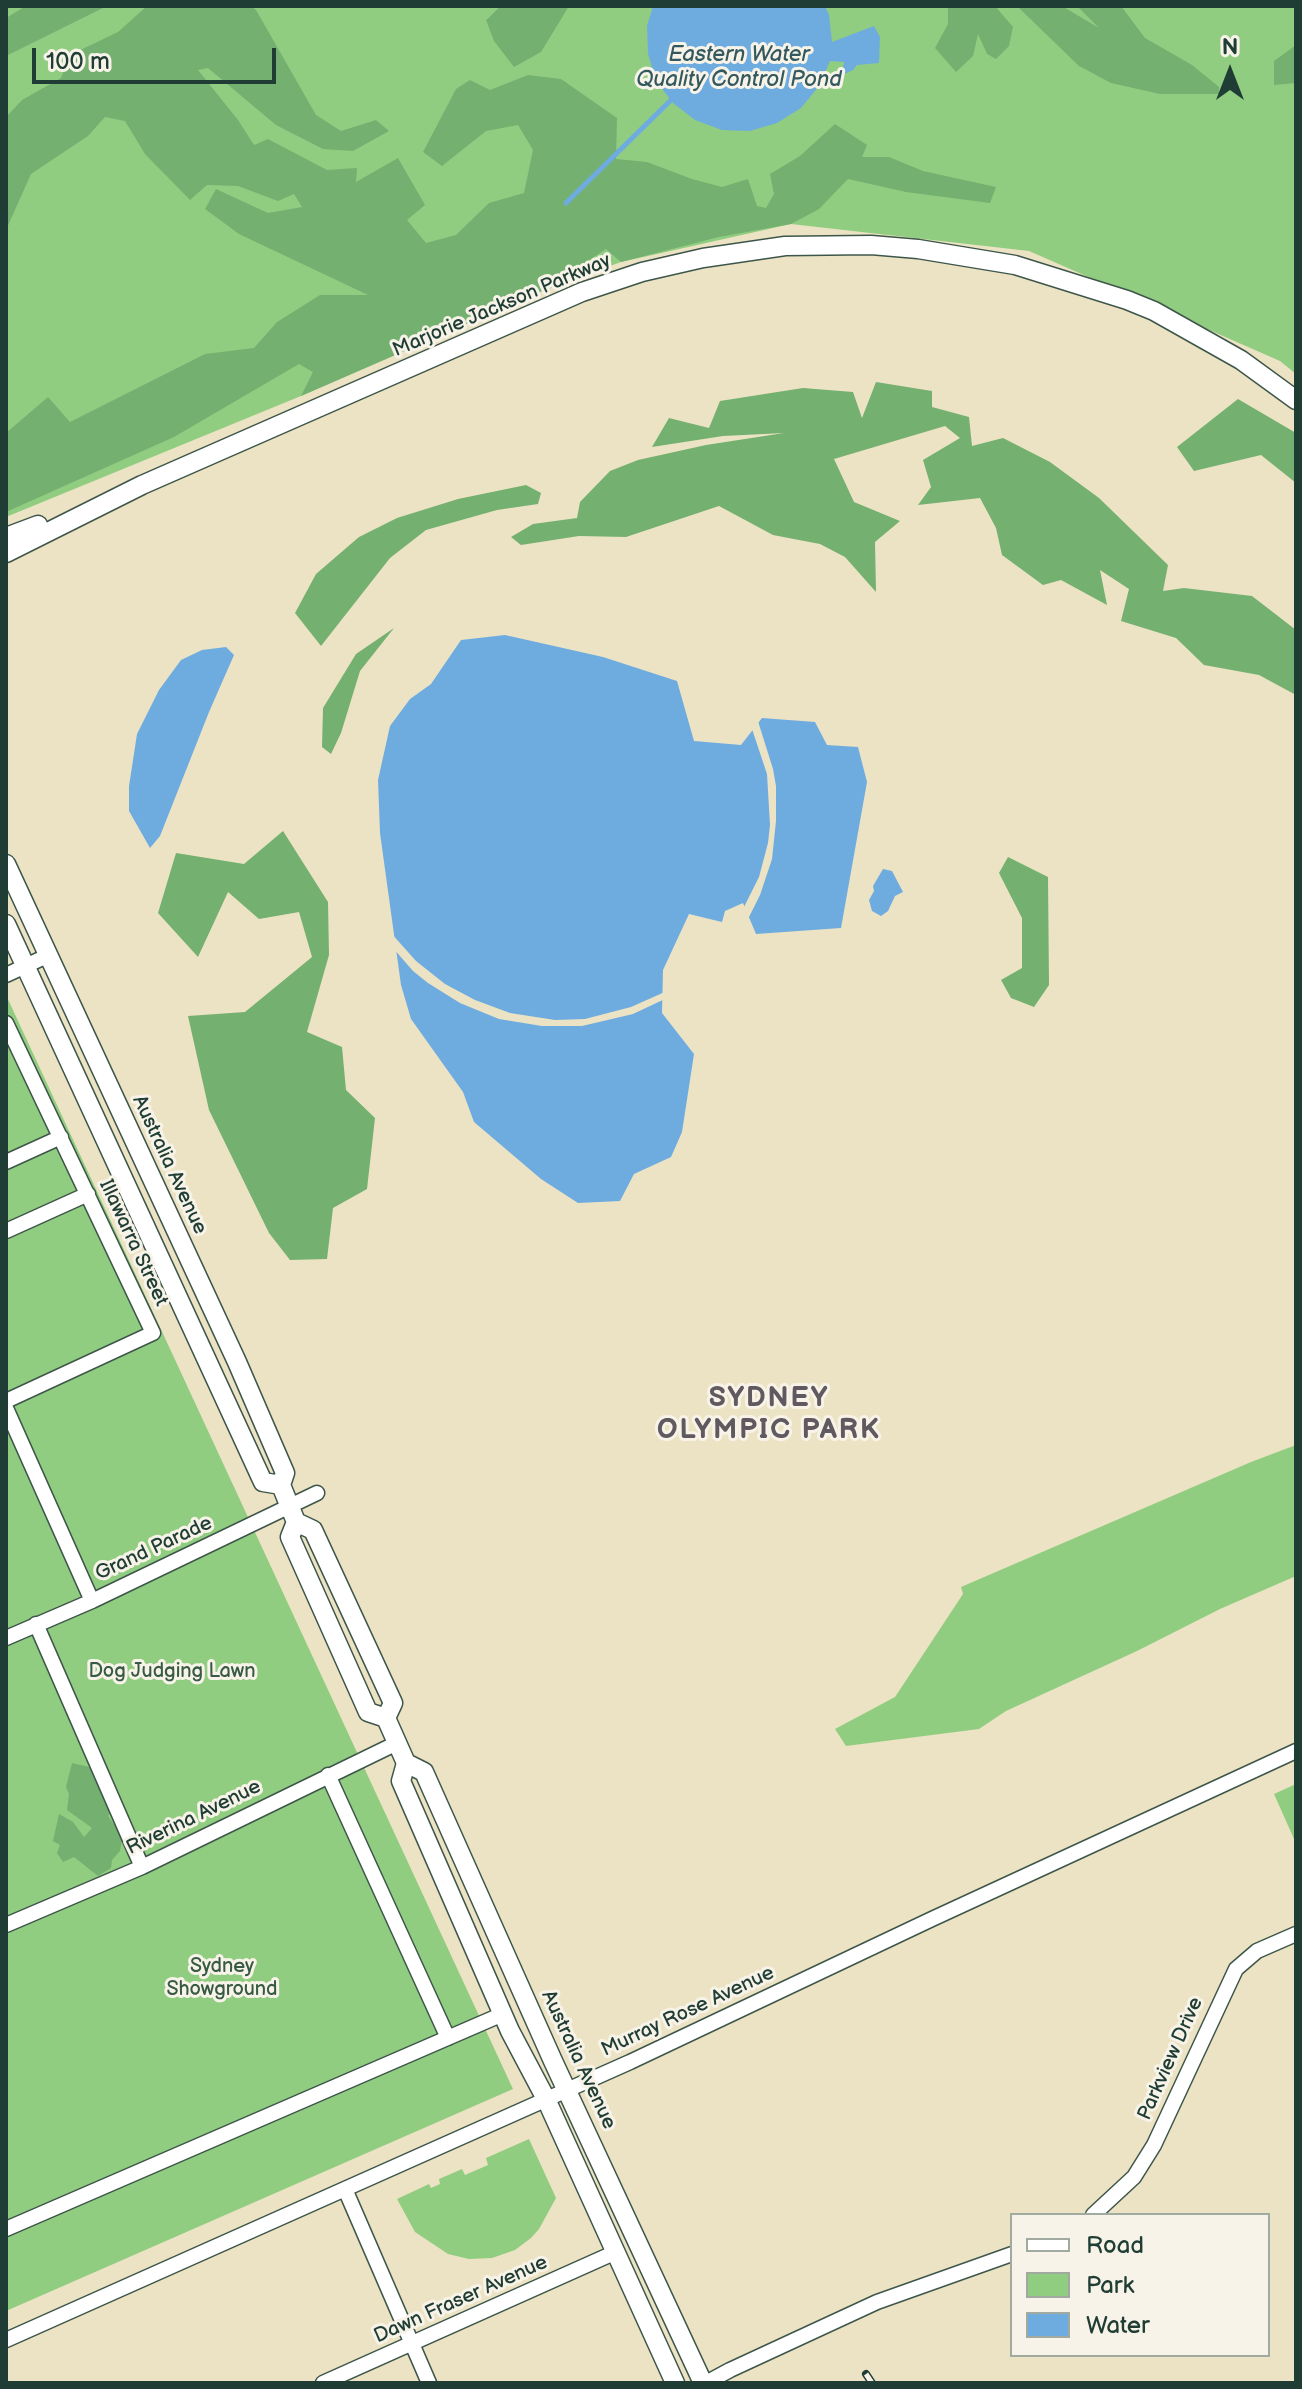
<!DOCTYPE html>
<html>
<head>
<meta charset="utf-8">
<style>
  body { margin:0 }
  #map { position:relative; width:1302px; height:2389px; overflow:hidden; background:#ece3c4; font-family:"Balsamiq Sans",sans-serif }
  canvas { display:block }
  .frame { position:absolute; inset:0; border:8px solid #1f3d34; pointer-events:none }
  .legend { position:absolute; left:1010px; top:2213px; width:260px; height:144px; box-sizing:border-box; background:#f7f3e8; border:2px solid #a1aaa0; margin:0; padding:10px 14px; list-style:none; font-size:24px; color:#1f3d34 }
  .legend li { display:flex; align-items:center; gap:16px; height:40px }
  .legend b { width:40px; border:2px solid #a1aaa0 }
  .north { position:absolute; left:1190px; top:32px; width:80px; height:80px; -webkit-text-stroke:6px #f7f3e8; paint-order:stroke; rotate:0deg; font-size:22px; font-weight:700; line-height:32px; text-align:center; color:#1f3d34 }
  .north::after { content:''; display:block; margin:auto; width:28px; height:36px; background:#1f3d34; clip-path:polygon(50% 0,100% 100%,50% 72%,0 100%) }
  .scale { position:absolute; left:32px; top:48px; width:244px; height:36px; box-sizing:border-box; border:4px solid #1f3d34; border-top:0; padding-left:10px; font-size:24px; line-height:28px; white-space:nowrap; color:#1f3d34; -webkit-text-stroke:6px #f7f3e8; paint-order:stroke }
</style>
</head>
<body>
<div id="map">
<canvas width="1302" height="2389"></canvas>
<div class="frame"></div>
<ul class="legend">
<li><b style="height:10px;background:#fff"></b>Road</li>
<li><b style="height:22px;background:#91cd81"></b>Park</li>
<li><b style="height:22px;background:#6eace0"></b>Water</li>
</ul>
<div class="north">N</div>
<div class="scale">100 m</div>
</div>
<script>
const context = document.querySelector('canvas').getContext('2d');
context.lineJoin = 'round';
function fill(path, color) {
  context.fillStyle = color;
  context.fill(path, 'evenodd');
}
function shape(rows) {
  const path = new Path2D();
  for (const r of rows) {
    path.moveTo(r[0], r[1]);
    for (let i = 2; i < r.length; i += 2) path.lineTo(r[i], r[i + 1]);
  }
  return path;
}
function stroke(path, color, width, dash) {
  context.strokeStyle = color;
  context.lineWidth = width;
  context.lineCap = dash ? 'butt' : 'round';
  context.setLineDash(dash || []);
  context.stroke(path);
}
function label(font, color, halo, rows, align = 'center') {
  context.font = font + ' "Balsamiq Sans",sans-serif';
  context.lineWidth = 6;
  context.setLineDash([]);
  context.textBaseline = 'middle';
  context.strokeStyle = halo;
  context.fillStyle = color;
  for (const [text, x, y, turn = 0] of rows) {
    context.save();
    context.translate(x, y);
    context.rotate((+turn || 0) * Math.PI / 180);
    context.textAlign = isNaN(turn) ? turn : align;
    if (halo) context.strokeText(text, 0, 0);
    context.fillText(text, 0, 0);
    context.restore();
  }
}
fill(shape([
  [6,6,500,6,486,20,515,6,1296,6,1296,374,1280,361,1029,251,791,224,621,262,540,292,301,396,6,517],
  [6,995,513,2089,6,2311],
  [1296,1445,1296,1576,1220,1609,1137,1651,1006,1711,979,1729,846,1746,835,1729,895,1697,963,1594,961,1587,1251,1462],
  [1296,1784,1296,1838,1294,1839,1274,1794],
  [529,2139,556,2198,539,2229,531,2238,515,2250,492,2258,469,2259,448,2254,415,2232,397,2199,429,2184,431,2188,440,2184,439,2179,462,2169,465,2175,488,2165,486,2158]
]), '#91cd81');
fill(shape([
  [26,6,107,6,6,56,6,18],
  [147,6,251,6,256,10,316,115,341,131,376,120,389,131,353,151,323,149,276,125,208,68,198,70,238,120,254,145,268,139,327,170,357,168,356,182,398,158,425,205,407,220,426,243,456,235,489,203,524,193,533,150,518,125,486,131,442,166,423,152,456,89,470,80,490,90,528,75,561,79,617,118,616,159,647,162,692,179,722,187,748,179,757,206,766,208,774,194,770,174,800,156,835,124,867,145,862,157,889,157,923,171,996,187,990,203,906,192,848,179,819,209,791,224,719,237,621,262,606,249,540,292,301,396,313,372,299,364,174,437,6,512,6,433,48,397,70,422,205,354,254,348,277,322,320,295,368,295,239,234,205,209,216,189,268,213,302,207,294,194,278,201,238,186,207,185,190,200,145,154,125,121,105,117,88,136,31,174,6,230,6,117,22,100,61,78,70,55,118,32],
  [500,6,569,6,541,52,514,67,494,41,486,20],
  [948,6,995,6,1013,27,1009,46,996,59,987,54,978,34,973,56,956,72,935,48,948,24],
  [1062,6,1099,28,1077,6,1121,6,1145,38,1192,65,1219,87,1219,94,1160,94,1111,83,1079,66,1018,7],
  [1296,45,1296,83,1274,85,1274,61],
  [876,382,932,391,932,407,969,417,972,446,1003,438,1050,462,1099,498,1168,565,1163,591,1184,588,1252,596,1296,630,1296,695,1259,675,1204,665,1176,638,1121,621,1129,589,1100,570,1107,605,1061,580,1043,585,1002,555,996,528,980,498,918,505,931,487,923,460,960,438,945,426,834,459,854,502,900,521,875,542,876,592,845,557,820,544,773,535,719,506,626,537,579,536,521,545,511,537,533,524,577,518,580,502,610,471,638,460,706,445,784,433,723,436,652,447,669,418,709,428,720,401,803,388,853,392,862,418],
  [1238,399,1296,433,1296,483,1261,455,1194,471,1177,447],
  [526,485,541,493,538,504,497,510,426,530,390,558,321,646,295,613,316,574,359,537,397,518,458,499],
  [394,628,360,671,341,733,331,754,322,747,323,708,356,654],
  [283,831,328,902,329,955,307,1032,342,1047,346,1090,375,1118,367,1189,333,1208,327,1259,290,1260,269,1233,209,1110,188,1016,245,1012,312,957,299,912,259,919,228,892,198,957,158,913,176,853,244,864],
  [1008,857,1048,877,1049,985,1034,1007,1011,998,1001,980,1022,968,1022,918,999,873],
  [72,1763,89,1767,99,1774,99,1790,104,1793,113,1809,108,1816,118,1830,122,1840,120,1851,112,1860,111,1868,98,1876,74,1857,63,1862,57,1853,60,1845,53,1841,59,1814,73,1822,84,1837,92,1828,67,1810,69,1794,66,1787]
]), '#74b06f');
fill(shape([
  [653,6,825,6,829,15,832,42,874,26,880,37,879,63,857,65,853,70,842,75,844,62,830,61,819,86,801,108,777,123,750,131,722,130,695,120,673,103,656,81,648,54,647,26],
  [505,635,603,657,677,681,694,741,741,745,762,718,815,722,827,745,858,747,867,782,841,928,756,934,743,903,725,911,722,922,689,914,663,970,662,1013,694,1054,682,1132,671,1157,634,1174,620,1201,578,1203,541,1179,474,1122,463,1092,411,1019,401,985,380,833,378,780,390,726,410,699,431,684,461,640],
  [226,647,234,655,209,712,160,836,150,848,129,811,129,786,137,734,159,690,181,660,202,650],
  [883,869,892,871,903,892,895,896,888,911,881,916,872,911,869,900,874,891,873,886]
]), '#6eace0');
fill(shape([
  [757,718,773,769,776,786,776,821,772,859,760,895,746,923,742,911,759,877,768,843,770,825,767,774,751,726],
  [391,933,416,961,445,984,475,1000,510,1013,555,1020,585,1019,631,1007,667,991,667,998,633,1014,582,1026,542,1026,499,1019,460,1003,428,983,413,971,393,948]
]), '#ece3c4');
stroke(shape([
  [566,203,671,100]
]), '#6eace0', 5);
const street = shape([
  [6,975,47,956],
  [6,1023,153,1333,6,1401],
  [6,1162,61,1137],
  [6,1231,88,1194],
  [6,1408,92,1601],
  [36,1624,142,1867],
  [6,1638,92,1601,317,1493],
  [328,1775,448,2038],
  [6,1925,142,1867,397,1743],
  [345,2189,429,2383],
  [1093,2215,1134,2177,1154,2145,1236,1969,1257,1951,1296,1934],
  [6,2229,503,2014],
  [6,2340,630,2062,932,1919,1296,1751],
  [323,2383,616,2252],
  [706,2383,730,2370,877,2302,1012,2254]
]);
const secondary = shape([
  [6,537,38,525],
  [6,553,142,485,582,292,642,272,703,258,785,246,871,245,918,249,1015,265,1127,300,1154,311,1241,360,1296,400],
  [6,864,237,1362,285,1473,281,1485,296,1522,313,1530,393,1703,386,1718,406,1763,424,1772,553,2061,703,2383],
  [6,924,263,1482,281,1485],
  [296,1522,290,1537,368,1712,386,1718],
  [406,1763,401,1781,510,2031,546,2099,675,2383]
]);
stroke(street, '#3e564a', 17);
stroke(secondary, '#3e564a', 21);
stroke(street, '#fff', 14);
stroke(secondary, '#fff', 18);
const rail = shape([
  [866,2374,872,2383]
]);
stroke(rail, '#1f3d34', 8);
stroke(rail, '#f7f3e8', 5, [15]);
label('20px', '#1f3d34', '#f7f3e8', [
  ["Marjorie Jackson Parkway",502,306,-23],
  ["Australia Avenue",169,1165,65],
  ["Illawarra Street",133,1243,65],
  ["Grand Parade",154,1549,-25],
  ["Riverina Avenue",194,1818,-26],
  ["Murray Rose Avenue",688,2012,-25],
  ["Parkview Drive",1171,2059,-66],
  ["Australia Avenue",578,2060,65],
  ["Dawn Fraser Avenue",461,2300,-24]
]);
label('20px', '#365a43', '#f7f3e8', [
  ["Dog Judging Lawn",172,1672],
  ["Sydney",222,1967],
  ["Showground",222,1990]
]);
label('italic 22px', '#33595f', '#f7f3e8', [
  ["Eastern Water",739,55],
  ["Quality Control Pond",739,80]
]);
context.letterSpacing = '2px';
label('bold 28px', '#60595f', '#f7f3e8', [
  ["SYDNEY",769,1399],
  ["OLYMPIC PARK",769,1431]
]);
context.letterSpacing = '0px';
</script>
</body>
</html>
